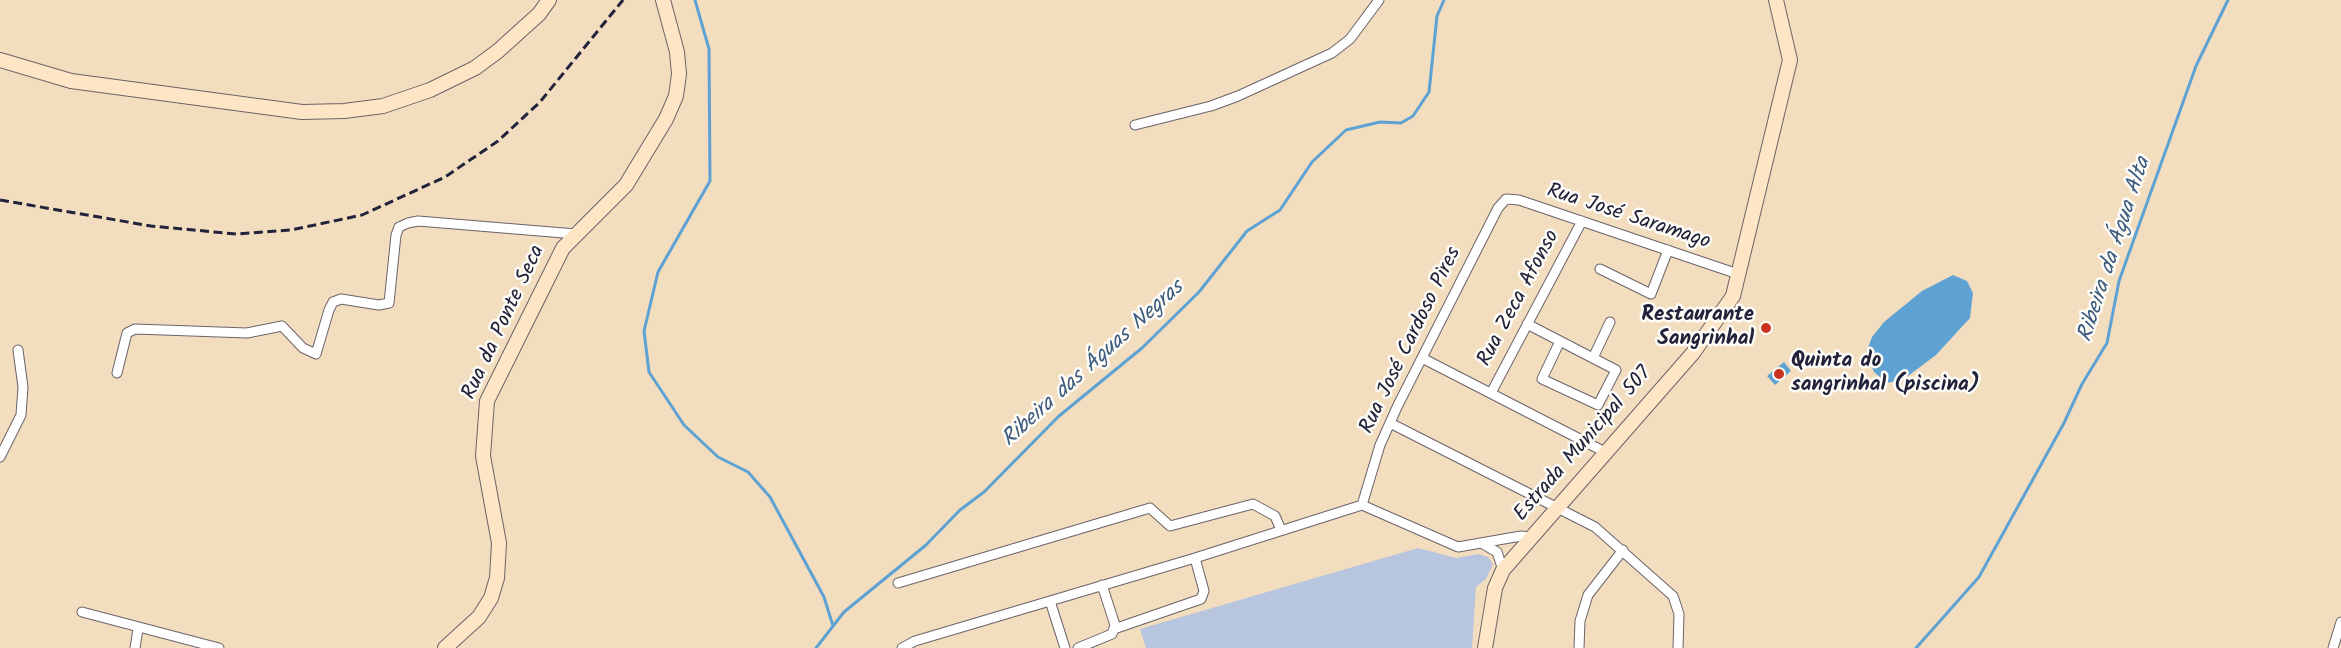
<!DOCTYPE html>
<html>
<head>
<meta charset="utf-8">
<style>
  body { margin:0 }
  canvas { display:block; background:#f3ddbf }
</style>
</head>
<body>
<canvas width="2341" height="648"></canvas>
<script>
const context = document.querySelector('canvas').getContext('2d');
context.lineJoin = 'round';
function fill(path, color) {
  context.fillStyle = color;
  context.fill(path, 'evenodd');
}
function shape(rows) {
  const path = new Path2D();
  for (const r of rows) {
    path.moveTo(r[0], r[1]);
    for (let i = 2; i < r.length; i += 2) path.lineTo(r[i], r[i + 1]);
  }
  return path;
}
function stroke(path, color, width, dash) {
  context.strokeStyle = color;
  context.lineWidth = width;
  context.lineCap = dash ? 'butt' : 'round';
  context.setLineDash(dash || []);
  context.stroke(path);
}
function label(font, color, halo, rows, align = 'center') {
  context.font = font + ' Kalam,sans-serif';
  context.lineWidth = 5;
  context.setLineDash([]);
  context.textBaseline = 'middle';
  context.strokeStyle = halo;
  context.fillStyle = color;
  for (const [text, x, y, turn = 0] of rows) {
    context.save();
    context.translate(x, y);
    context.rotate((+turn || 0) * Math.PI / 180);
    context.textAlign = isNaN(turn) ? turn : align;
    if (halo) context.strokeText(text, 0, 0);
    context.fillText(text, 0, 0);
    context.restore();
  }
}
fill(shape([
  [1418,548,1456,558,1478,554,1488,557,1493,564,1486,579,1476,587,1472,648,1146,648,1140,629]
]), '#b7c5de');
fill(shape([
  [1953,275,1967,281,1973,293,1970,318,1936,355,1904,379,1887,383,1874,372,1866,353,1872,337,1884,322,1922,291],
  [1784,362,1791,371,1775,385,1767,376]
]), '#5ea2d3');
stroke(shape([
  [695,0,709,49,710,181,658,272,644,331,649,372,684,425,718,457,748,472,770,497,824,597,833,626],
  [816,648,844,612,926,545,960,510,984,492,1059,416,1142,348,1199,292,1247,231,1280,210,1312,162,1346,130,1380,122,1401,123,1413,116,1429,92,1437,16,1444,0],
  [1916,648,1979,577,2064,423,2082,384,2107,343,2119,281,2196,66,2228,0]
]), '#5ea2d3', 3);
const street = shape([
  [1135,125,1211,106,1238,96,1332,53,1350,39,1379,0],
  [1600,269,1651,294,1668,250],
  [1527,324,1616,370,1598,405,1542,379,1560,341],
  [1422,358,1605,452],
  [1593,358,1610,322],
  [117,373,127,333,135,329,247,333,282,326,303,348,316,354,329,310,333,302,341,299,379,305,389,303,396,235,399,227,408,223,418,221,576,234],
  [1491,393,1582,221],
  [1390,423,1595,527,1673,596,1679,614,1678,648],
  [0,457,21,415,23,387,18,350],
  [1362,505,1380,445,1398,405,1498,208,1506,199,1519,200,1738,274],
  [1483,544,1497,552,1503,570],
  [1195,558,1362,505,1458,547,1521,536,1530,537],
  [898,583,1150,508,1170,526,1253,504,1275,516,1281,530],
  [1050,601,1065,648],
  [82,612,219,648],
  [135,648,138,629],
  [902,648,915,641,1195,558,1204,591,1201,599,1114,629],
  [1078,648,1112,634,1115,625,1102,585],
  [1579,648,1580,621,1588,595,1623,550],
  [2333,648,2341,622]
]);
const secondary = shape([
  [0,60,71,81,302,112,344,111,383,106,430,90,475,68,498,51,539,14,549,0],
  [445,648,479,617,491,598,497,578,499,543,483,456,487,401,563,248,626,185,666,119,676,96,679,74,677,52,663,0],
  [1485,648,1495,588,1503,570,1693,353,1733,296,1790,60,1776,0]
]);
stroke(street, '#6b6369', 11);
stroke(secondary, '#6b6369', 16);
stroke(street, '#fff', 9);
stroke(secondary, '#fee5c5', 14);
stroke(shape([
  [0,200,151,226,236,234,291,230,362,215,445,177,498,141,540,102,623,0]
]), '#22223b', 3, [9, 4.5]);
for (const [x, y, r, color] of [
  [1766,328,6,"#c8321e"],
  [1779,374,6,"#c8321e"]
]) {
  const dot = new Path2D();
  dot.arc(x, y, r, 0, 2 * Math.PI);
  context.fillStyle = color;
  context.fill(dot);
  stroke(dot, '#fdfcf7', 2);
}
label('21px', '#22223b', '#fdfcf7', [
  ["Rua José Saramago",1628,218,18],
  ["Rua Zeca Afonso",1520,299,-62],
  ["Rua da Ponte Seca",505,323,-65],
  ["Rua José Cardoso Pires",1412,341,-64],
  ["Estrada Municipal 507",1584,445,-49]
]);
label('bold 21px', '#22223b', '#fdfcf7', [
  ["Restaurante",1754,316],
  ["Sangrinhal",1754,340],
  ["Quinta do",1791,362,"left"],
  ["sangrinhal (piscina)",1791,386,"left"]
], 'right');
label('italic 22px', '#3d5c7f', '#fdfcf7', [
  ["Ribeira da Água Alta",2116,250,-72],
  ["Ribeira das Águas Negras",1094,365,-42]
]);
</script>
</body>
</html>
